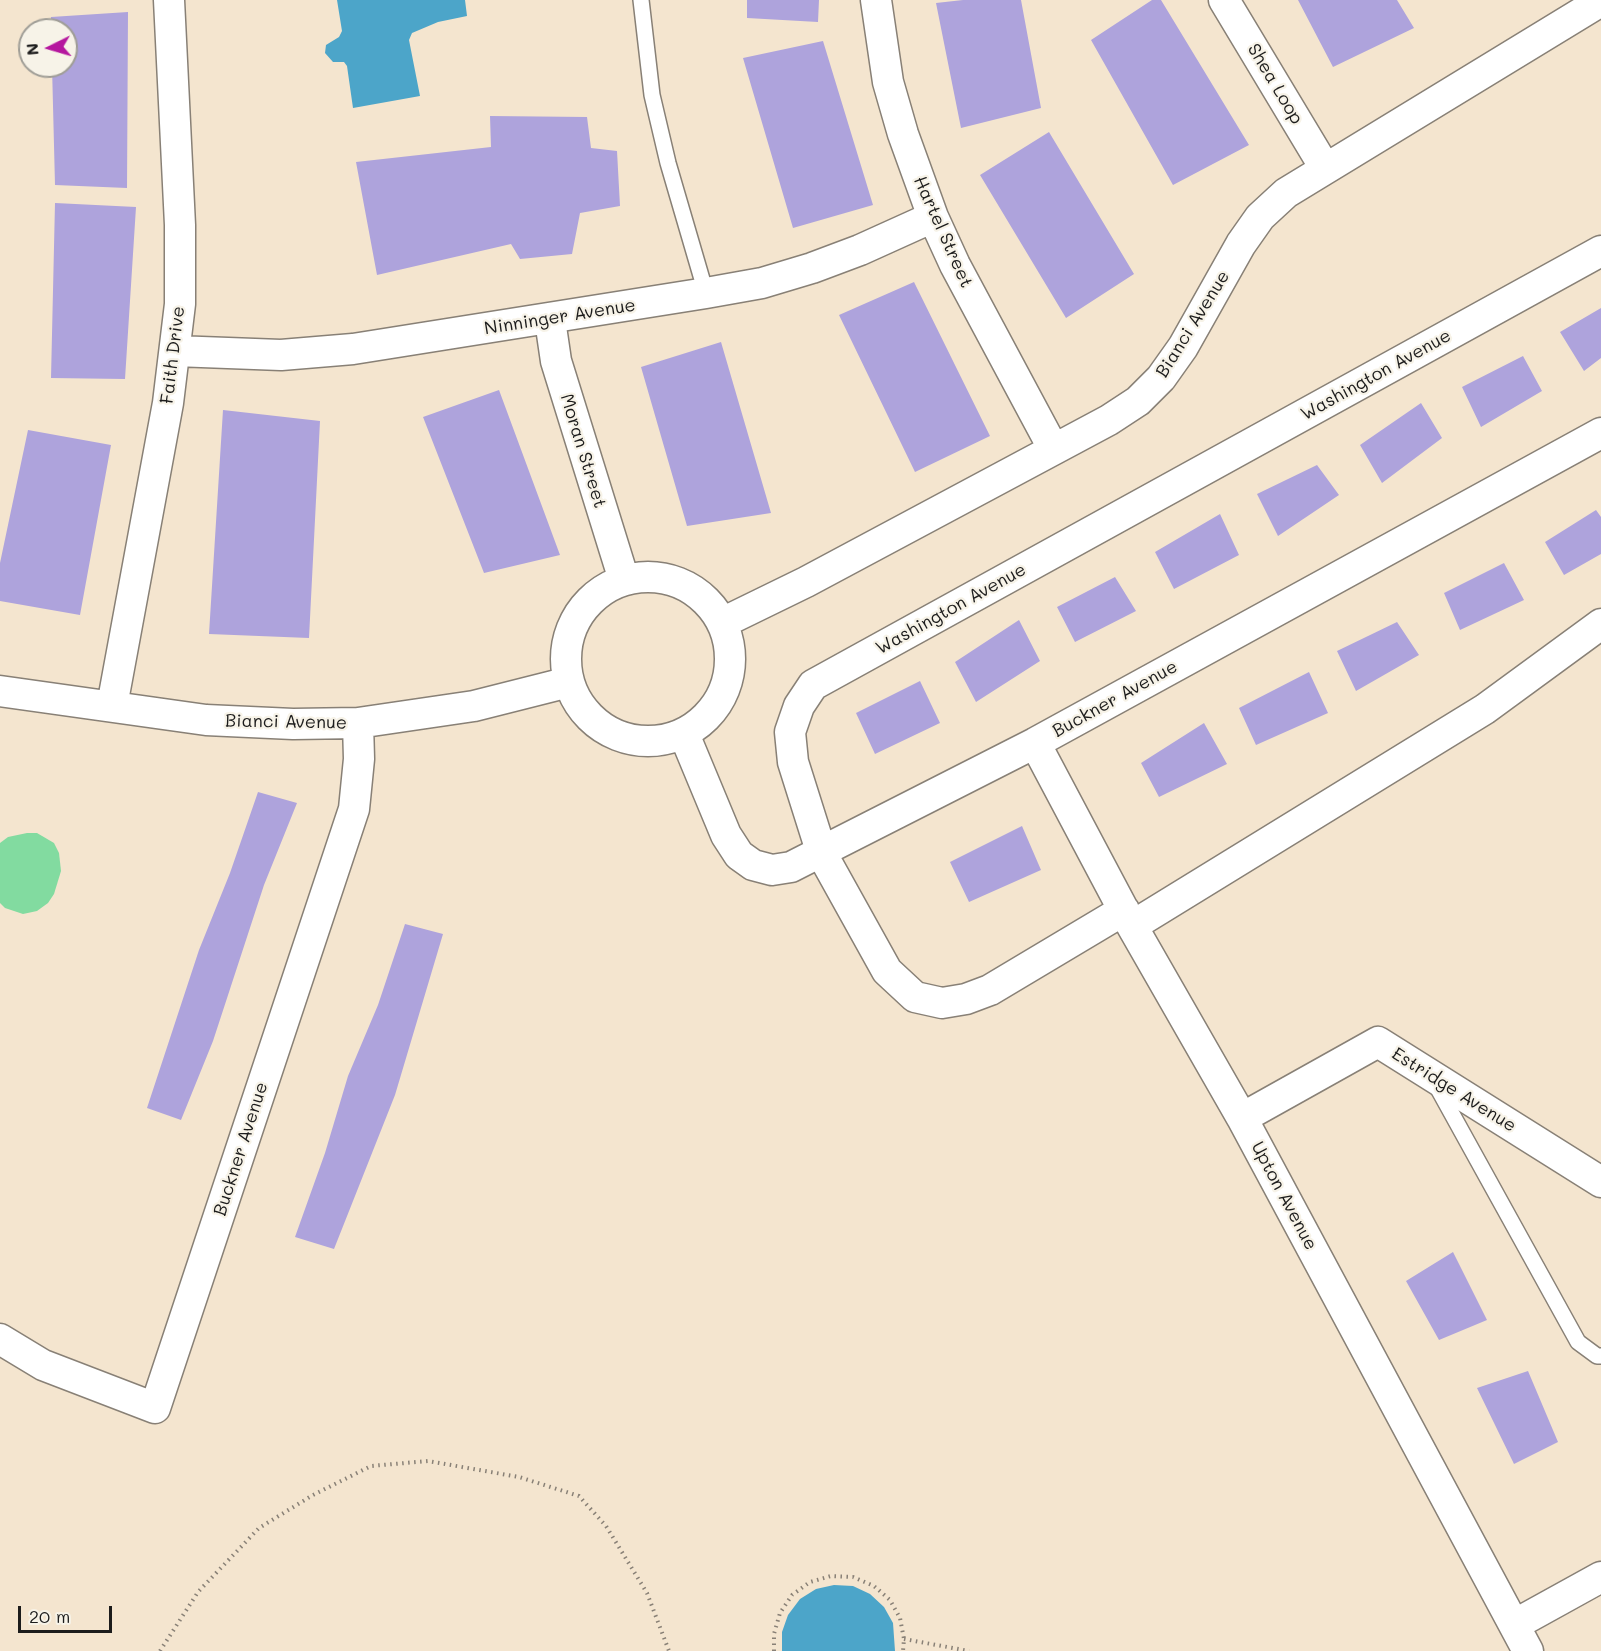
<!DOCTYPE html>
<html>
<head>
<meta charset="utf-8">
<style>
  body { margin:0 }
  #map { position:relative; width:1601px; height:1651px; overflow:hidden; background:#f4e5cf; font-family:Mali,sans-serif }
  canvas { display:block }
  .north { position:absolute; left:18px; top:18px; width:60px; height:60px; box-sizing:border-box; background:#f7f3e8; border:2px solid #9f9d96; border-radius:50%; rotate:265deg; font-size:16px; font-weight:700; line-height:24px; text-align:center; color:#1c1c1c }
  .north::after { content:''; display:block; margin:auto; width:21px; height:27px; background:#b5179e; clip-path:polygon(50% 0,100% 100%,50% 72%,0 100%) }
  .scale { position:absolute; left:18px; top:1606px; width:94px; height:27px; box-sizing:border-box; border:3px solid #1c1c1c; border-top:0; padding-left:8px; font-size:18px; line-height:21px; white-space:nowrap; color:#1c1c1c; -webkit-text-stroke:4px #f7f3e8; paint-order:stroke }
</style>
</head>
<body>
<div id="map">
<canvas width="1601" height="1651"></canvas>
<div class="north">N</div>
<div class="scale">20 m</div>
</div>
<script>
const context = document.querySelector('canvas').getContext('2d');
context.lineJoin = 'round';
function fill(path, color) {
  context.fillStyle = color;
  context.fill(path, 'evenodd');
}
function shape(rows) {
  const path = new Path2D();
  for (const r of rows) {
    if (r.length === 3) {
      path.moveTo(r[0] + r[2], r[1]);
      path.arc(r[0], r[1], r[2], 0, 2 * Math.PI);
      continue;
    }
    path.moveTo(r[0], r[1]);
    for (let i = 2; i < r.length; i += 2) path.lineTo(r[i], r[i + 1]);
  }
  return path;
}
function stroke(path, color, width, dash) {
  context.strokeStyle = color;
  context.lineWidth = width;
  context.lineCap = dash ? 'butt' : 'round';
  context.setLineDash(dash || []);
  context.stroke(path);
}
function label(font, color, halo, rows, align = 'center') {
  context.font = font + ' Mali,sans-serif';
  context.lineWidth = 4.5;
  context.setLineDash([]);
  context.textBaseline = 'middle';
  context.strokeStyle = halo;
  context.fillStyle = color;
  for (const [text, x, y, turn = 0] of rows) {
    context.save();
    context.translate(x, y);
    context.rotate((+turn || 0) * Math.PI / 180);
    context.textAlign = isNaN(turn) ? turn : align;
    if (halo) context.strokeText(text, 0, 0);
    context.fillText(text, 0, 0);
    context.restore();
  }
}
fill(shape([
  [27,833,37,833,54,843,59,853,61,871,54,894,48,903,37,911,23,914,5,908,0,903,0,843,8,837]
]), '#82dba0');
fill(shape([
  [337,0,465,0,467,16,438,22,412,33,409,40,420,96,353,108,347,66,344,62,333,62,325,53,326,45,339,37,342,31],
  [834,1585,853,1586,870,1594,884,1607,893,1623,895,1651,782,1651,782,1632,788,1615,800,1599,816,1589]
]), '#4ca5c9');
fill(shape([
  [747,0,819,0,818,22,747,18],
  [963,0,1021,0,1041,108,961,128,936,3],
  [1152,0,1161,0,1249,145,1173,185,1091,40],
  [1298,0,1397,0,1414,28,1333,67],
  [128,12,127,188,55,185,52,66,66,66,66,30,51,30,51,17],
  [823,41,873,205,793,228,743,58],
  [490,116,587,117,591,148,617,151,620,206,580,213,572,254,520,259,511,244,377,275,356,162,491,147],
  [1049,132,1134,274,1066,318,980,175],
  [55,203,136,207,125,379,51,378],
  [914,282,990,436,915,472,839,315],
  [1601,308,1601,358,1584,371,1560,332],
  [721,342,771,513,687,526,641,367],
  [1523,356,1542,391,1481,427,1462,387],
  [499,390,560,555,484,573,423,417],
  [1421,403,1442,438,1382,483,1360,445],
  [223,410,320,421,309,638,209,634],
  [28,430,111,445,80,615,0,601,0,563],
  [1317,465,1339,495,1278,536,1257,494],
  [1596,510,1601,517,1601,554,1564,575,1545,542],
  [1220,514,1239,555,1174,589,1155,552],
  [1504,563,1524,600,1460,630,1444,593],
  [1115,577,1136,611,1075,642,1057,607],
  [1019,620,1040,661,976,702,955,662],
  [1397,622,1419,655,1356,691,1337,651],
  [1309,672,1328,713,1256,745,1239,708],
  [920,681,940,723,875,754,856,713],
  [1204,723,1227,764,1159,797,1141,763],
  [258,792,297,803,264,885,213,1041,181,1120,147,1108,199,950,230,873],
  [1022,826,1041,870,969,902,950,862],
  [405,924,443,934,395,1095,334,1249,295,1237,325,1153,348,1076,378,1005],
  [1453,1252,1487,1320,1439,1340,1406,1281],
  [1528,1371,1558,1442,1514,1464,1477,1388]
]), '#aea3dc');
const service = shape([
  [641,0,652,95,668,163,706,293],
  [1436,1085,1578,1342,1597,1356,1601,1356]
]);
const minor = shape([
  [876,0,888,82,903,134,933,217,955,265,1053,448],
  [1224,0,1325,168],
  [550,320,556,361,624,580],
  [175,351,281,355,353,349,706,293,762,283,812,268,860,250,933,217],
  [648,659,82],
  [722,623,806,582,1109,420,1138,401,1161,378,1183,347,1241,244,1260,217,1286,193,1601,1],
  [0,691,206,720,293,724,358,723,474,706,569,682],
  [112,706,168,403,180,304,180,225,169,0],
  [684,734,726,835,739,855,753,865,772,870,791,867,1035,743,1601,433],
  [1035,743,1132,926,1242,1118,1528,1651],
  [1124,910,990,990,966,999,942,1003,915,997,887,971,822,854,793,762,790,732,799,706,813,685,1601,251],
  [1132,926,1485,709,1601,624],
  [1242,1118,1378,1042,1601,1182],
  [0,1339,43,1365,155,1408,354,809,359,759,358,723],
  [1514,1625,1601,1577]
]);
stroke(service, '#888076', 18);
stroke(minor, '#888076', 33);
stroke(shape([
  [904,1639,969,1651],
  [160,1651,198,1592,259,1528,313,1495,371,1466,428,1461,519,1477,579,1496,606,1526,647,1593,669,1651],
  [774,1651,774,1634,780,1613,792,1595,810,1582,831,1576,853,1577,874,1586,890,1600,900,1618,904,1639,903,1651]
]), '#888076', 4, [1.5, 4.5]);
stroke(service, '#fff', 15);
stroke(minor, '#fff', 30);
label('18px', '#1c1c1c', '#f7f3e8', [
  ["Shea Loop",1275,84,59],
  ["Hartel Street",943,232,66],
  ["Ninninger Avenue",560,317,-9],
  ["Bianci Avenue",1193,324,-58],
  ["Faith Drive",173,355,-83],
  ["Washington Avenue",1376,375,-29],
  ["Moran Street",583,451,73],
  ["Washington Avenue",951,609,-29],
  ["Buckner Avenue",1115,699,-29],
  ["Bianci Avenue",286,722,1],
  ["Estridge Avenue",1454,1090,32],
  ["Buckner Avenue",241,1149,-72],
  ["Upton Avenue",1284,1196,62]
]);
</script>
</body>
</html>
